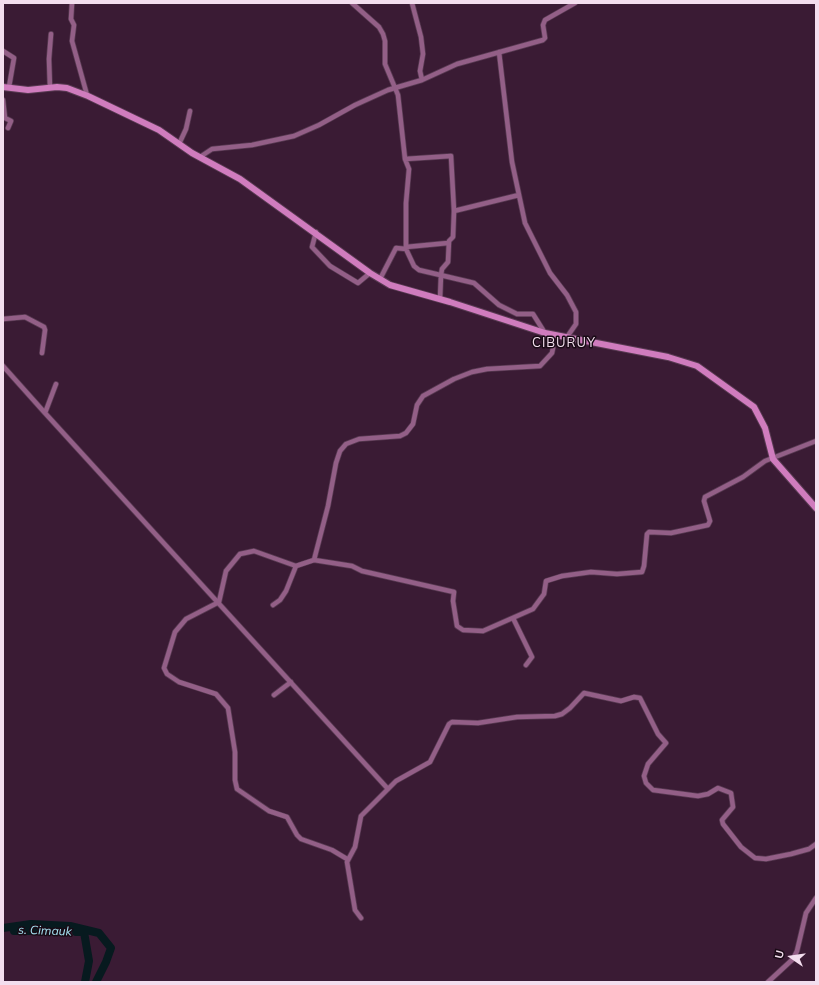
<!DOCTYPE html>
<html>
<head>
<meta charset="utf-8">
<style>
  body { margin:0 }
  #map { position:relative; width:819px; height:985px; overflow:hidden; background:#3a1b34; font-family:Mulish,sans-serif }
  canvas { display:block }
  .frame { position:absolute; inset:0; border:4px solid #f3deee; pointer-events:none }
  .north { position:absolute; left:771px; top:937px; width:40px; height:40px; -webkit-text-stroke:3px #190b16; paint-order:stroke; rotate:283deg; font-size:11px; font-weight:700; line-height:16px; text-align:center; color:#f3deee }
  .north::after { content:''; display:block; margin:auto; width:14px; height:18px; background:#f3deee; clip-path:polygon(50% 0,100% 100%,50% 72%,0 100%) }
</style>
</head>
<body>
<div id="map">
<canvas width="819" height="985"></canvas>
<div class="frame"></div>
<div class="north">U</div>
</div>
<script>
const context = document.querySelector('canvas').getContext('2d');
context.lineJoin = 'round';
function shape(rows) {
  const path = new Path2D();
  for (const r of rows) {
    path.moveTo(r[0], r[1]);
    for (let i = 2; i < r.length; i += 2) path.lineTo(r[i], r[i + 1]);
  }
  return path;
}
function stroke(path, color, width, dash) {
  context.strokeStyle = color;
  context.lineWidth = width;
  context.lineCap = dash ? 'butt' : 'round';
  context.setLineDash(dash || []);
  context.stroke(path);
}
function label(font, color, halo, rows, align = 'center') {
  context.font = font + ' Mulish,sans-serif';
  context.lineWidth = 3;
  context.setLineDash([]);
  context.textBaseline = 'middle';
  context.strokeStyle = halo;
  context.fillStyle = color;
  for (const [text, x, y, turn = 0] of rows) {
    context.save();
    context.translate(x, y);
    context.rotate((+turn || 0) * Math.PI / 180);
    context.textAlign = isNaN(turn) ? turn : align;
    if (halo) context.strokeText(text, 0, 0);
    context.fillText(text, 0, 0);
    context.restore();
  }
}
stroke(shape([
  [3,928,31,924,70,926,99,933,111,948,106,962,96,982],
  [14,931,62,931],
  [76,932,84,932,89,961,85,982]
]), '#071a1f', 8);
const street = shape([
  [72,3,71,19,74,25,72,41,87,95],
  [352,3,379,27,383,34,385,41,385,64,398,95,405,159,409,169,406,203,406,249,396,248,380,279],
  [412,3,421,37,423,54,420,71,422,80],
  [3,51,14,58,9,87],
  [499,52,512,162,525,223,550,273,567,295,576,312,576,324,567,337],
  [50,88,49,59,51,34],
  [3,100,5,118,11,121,8,128],
  [179,144,186,129,190,111],
  [200,157,212,149,252,145,294,136,319,125,355,105,388,90,422,80,457,64,543,40,545,38,543,25,545,20,575,3],
  [405,159,451,156,454,211],
  [316,232,312,247,330,266,358,283,370,273],
  [406,247,448,243],
  [440,299,441,275,442,269,448,262,449,241,453,237,454,211,519,195],
  [3,319,25,317,44,327,45,330,42,353],
  [3,366,45,413],
  [56,384,45,413,388,789],
  [314,560,352,566,362,571,454,592,453,601,457,626,463,630,483,631,533,609,544,594,546,581,562,576,591,572,617,574,642,572,644,566,647,534,649,532,671,533,708,525,710,521,704,501,705,497,743,477,765,461,816,441],
  [273,605,280,600,286,591,296,566],
  [513,618,532,657,526,665],
  [274,695,291,682],
  [347,859,332,850,301,839,297,835,287,817,269,811,237,789,235,780,235,752,228,708,216,694,179,682,167,674,164,668,175,632,186,619,219,602,226,571,240,554,254,551,296,566,314,560,328,506,336,463,340,451,346,444,359,439,400,436,406,433,413,424,417,405,423,396,454,379,472,372,487,369,540,366,552,353,553,348,550,341,533,314,517,314,499,305,474,283,419,270,414,266,406,249],
  [361,918,355,910,347,862,355,847,361,816,396,781,430,762,449,724,452,722,478,723,517,717,555,716,562,714,570,708,584,693,621,701,634,697,640,698,658,734,666,743,648,764,644,776,646,783,653,790,698,796,708,794,718,788,731,793,733,807,722,820,723,824,741,847,755,858,766,859,791,854,809,849,816,844],
  [768,982,793,959,797,951,806,913,816,898]
]);
const secondary = shape([
  [3,87,28,90,57,87,67,88,88,96,159,130,192,153,240,179,370,273,390,285,450,302,545,333,668,357,697,366,754,407,765,428,773,459,816,508]
]);
stroke(street, '#583a52', 6);
stroke(secondary, '#583a52', 8);
stroke(street, '#935f87', 4.5);
stroke(secondary, '#d07cbe', 6);
label('italic 12px', '#a7e5f5', '#190b16', [
  ["s. Cimauk",45,931,2]
]);
context.letterSpacing = '1px';
label('13px', '#f3deee', '#190b16', [
  ["CIBURUY",564,343]
]);
context.letterSpacing = '0px';
</script>
</body>
</html>
